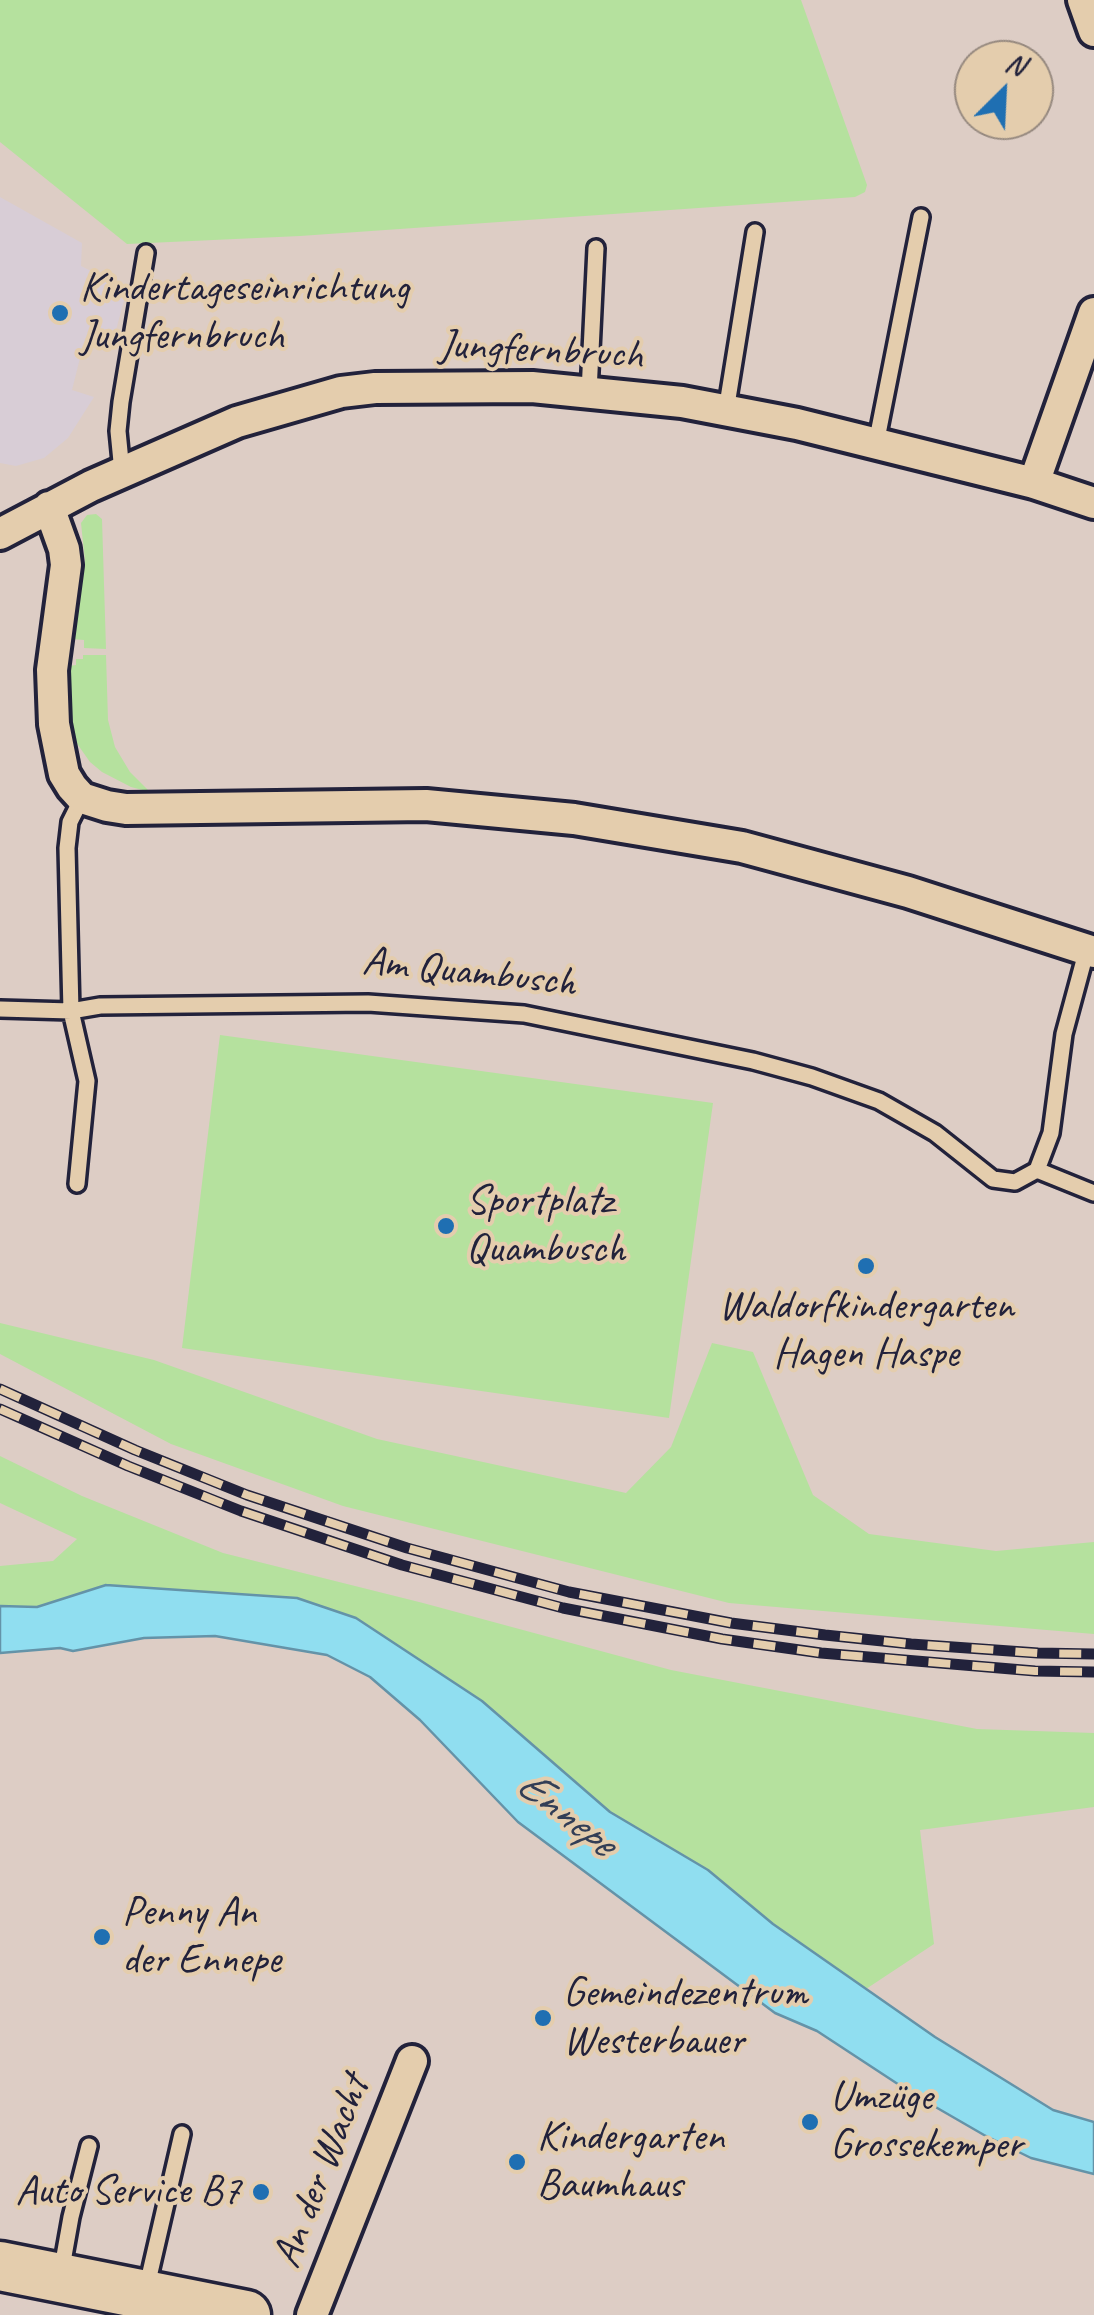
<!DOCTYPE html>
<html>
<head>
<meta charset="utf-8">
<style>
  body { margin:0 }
  #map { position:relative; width:1094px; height:2315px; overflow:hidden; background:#ddcdc5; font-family:Caveat,sans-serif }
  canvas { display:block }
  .north { position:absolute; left:954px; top:40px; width:100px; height:100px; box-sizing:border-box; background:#e4cdad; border:2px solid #96897f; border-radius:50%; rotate:24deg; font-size:28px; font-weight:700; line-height:40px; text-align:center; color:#22223b }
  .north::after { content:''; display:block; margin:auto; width:35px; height:45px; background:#1f6fb2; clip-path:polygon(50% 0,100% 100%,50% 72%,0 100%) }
</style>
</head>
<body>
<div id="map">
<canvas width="1094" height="2315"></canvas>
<div class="north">N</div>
</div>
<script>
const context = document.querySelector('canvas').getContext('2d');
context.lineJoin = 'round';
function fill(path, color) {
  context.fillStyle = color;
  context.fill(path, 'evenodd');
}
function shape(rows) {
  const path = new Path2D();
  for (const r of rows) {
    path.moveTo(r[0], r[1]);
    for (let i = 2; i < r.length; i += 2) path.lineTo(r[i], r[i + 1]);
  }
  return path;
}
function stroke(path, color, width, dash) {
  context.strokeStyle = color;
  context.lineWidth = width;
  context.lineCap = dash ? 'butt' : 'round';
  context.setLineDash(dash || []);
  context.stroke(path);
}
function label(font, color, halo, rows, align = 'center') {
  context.font = font + ' Caveat,sans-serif';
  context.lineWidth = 8;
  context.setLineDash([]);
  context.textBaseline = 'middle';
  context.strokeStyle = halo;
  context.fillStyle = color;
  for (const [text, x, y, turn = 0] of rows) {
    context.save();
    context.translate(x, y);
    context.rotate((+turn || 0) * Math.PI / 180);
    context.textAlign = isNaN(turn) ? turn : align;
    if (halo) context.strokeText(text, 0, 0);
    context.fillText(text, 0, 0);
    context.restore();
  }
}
fill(shape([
  [0,197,82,243,81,266,127,289,112,345,85,338,72,390,94,397,68,438,44,458,16,466,0,463]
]), '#d8cdd6');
fill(shape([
  [0,0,801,0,867,185,865,192,855,197,300,236,127,244,0,142],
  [96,514,102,519,106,649,84,648,84,640,71,639,85,561,81,523,87,515],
  [83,655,106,655,108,720,115,747,130,772,150,792,131,787,102,772,90,762,78,745,74,736,69,706,69,666,76,665,76,659,83,659],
  [220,1035,713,1103,669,1418,182,1348],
  [0,1323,154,1360,377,1439,626,1493,671,1447,712,1343,753,1352,813,1495,869,1534,996,1551,1094,1542,1094,1634,729,1603,343,1506,171,1444,0,1354],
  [0,1456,82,1496,223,1553,423,1603,671,1670,977,1729,1094,1733,1094,1807,920,1830,934,1944,866,1989,773,1924,708,1870,610,1812,482,1701,106,1585,37,1607,0,1606,0,1566,53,1561,77,1539,0,1503]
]), '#b5e19e');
const water = shape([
  [106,1585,297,1598,356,1618,482,1701,610,1812,708,1870,773,1924,935,2037,1053,2110,1094,2122,1094,2174,1031,2158,984,2135,913,2094,817,2031,775,2013,518,1822,420,1720,370,1677,327,1655,215,1636,144,1638,73,1651,60,1648,0,1653,0,1606,37,1607,106,1585]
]);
fill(water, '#90def0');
stroke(water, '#6493a8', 2.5);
const service = shape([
  [589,392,596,248],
  [726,411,755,232],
  [876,444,921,217],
  [122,472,118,431,121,402,146,253],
  [82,798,70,822,67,848,71,1011,100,1006,368,1003,524,1014,753,1061,812,1077,879,1101,935,1133,993,1179,1015,1182,1037,1170],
  [0,1009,71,1011,87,1081,77,1184],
  [1037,1170,1051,1133,1064,1034,1087,949],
  [1037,1170,1094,1193],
  [61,2273,71,2217,89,2146],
  [146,2290,182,2134]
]);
const minor = shape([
  [1083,0,1094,31],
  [1034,483,1094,313],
  [49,507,64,549,66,565,52,670,54,724,64,774,72,787,82,798,107,806,126,809,426,805,574,819,742,847,908,892,1094,952],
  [0,534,91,486,237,422,341,392,375,388,532,387,682,402,797,424,1034,483,1094,503],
  [312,2315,412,2061]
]);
const primary = shape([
  [0,2266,246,2315]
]);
stroke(service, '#22223b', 22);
stroke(minor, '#22223b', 38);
stroke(primary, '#22223b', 55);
stroke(service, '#e4cdad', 15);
stroke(minor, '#e4cdad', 30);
stroke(primary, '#e4cdad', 48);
const rail = shape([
  [0,1389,135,1450,247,1495,407,1548,569,1592,731,1623,825,1635,911,1644,1038,1653,1094,1654],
  [0,1409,128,1466,241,1511,402,1565,563,1608,722,1639,821,1653,1035,1671,1094,1672]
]);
stroke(rail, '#22223b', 11);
stroke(rail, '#e4cdad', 8, [22]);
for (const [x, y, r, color] of [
  [60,313,10,"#1f6fb2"],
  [446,1226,10,"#1f6fb2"],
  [866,1266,10,"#1f6fb2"],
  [102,1937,10,"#1f6fb2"],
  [543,2018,10,"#1f6fb2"],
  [810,2122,10,"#1f6fb2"],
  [517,2162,10,"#1f6fb2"],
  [261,2192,10,"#1f6fb2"]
]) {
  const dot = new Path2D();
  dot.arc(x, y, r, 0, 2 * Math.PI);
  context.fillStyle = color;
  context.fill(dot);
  stroke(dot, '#e4cdad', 4);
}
label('42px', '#22223b', '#e4cdad', [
  ["Kindertageseinrichtung",80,289],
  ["Jungfernbruch",80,337],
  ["Sportplatz",466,1202],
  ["Quambusch",466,1250],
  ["Waldorfkindergarten",866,1307,"center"],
  ["Hagen Haspe",866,1355,"center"],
  ["Penny An",122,1913],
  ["der Ennepe",122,1961],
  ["Gemeindezentrum",563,1994],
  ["Westerbauer",563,2042],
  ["Umzüge",830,2098],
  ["Grossekemper",830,2146],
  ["Kindergarten",537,2138],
  ["Baumhaus",537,2186],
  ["Auto Service B7",241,2192,"right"]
], 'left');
label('42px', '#22223b', '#e4cdad', [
  ["Jungfernbruch",541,351,3],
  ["Am Quambusch",469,973,6],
  ["An der Wacht",322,2172,-69]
]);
label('italic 45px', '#323e56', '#e4cdad', [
  ["Ennepe",565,1814,38]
]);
</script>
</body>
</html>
